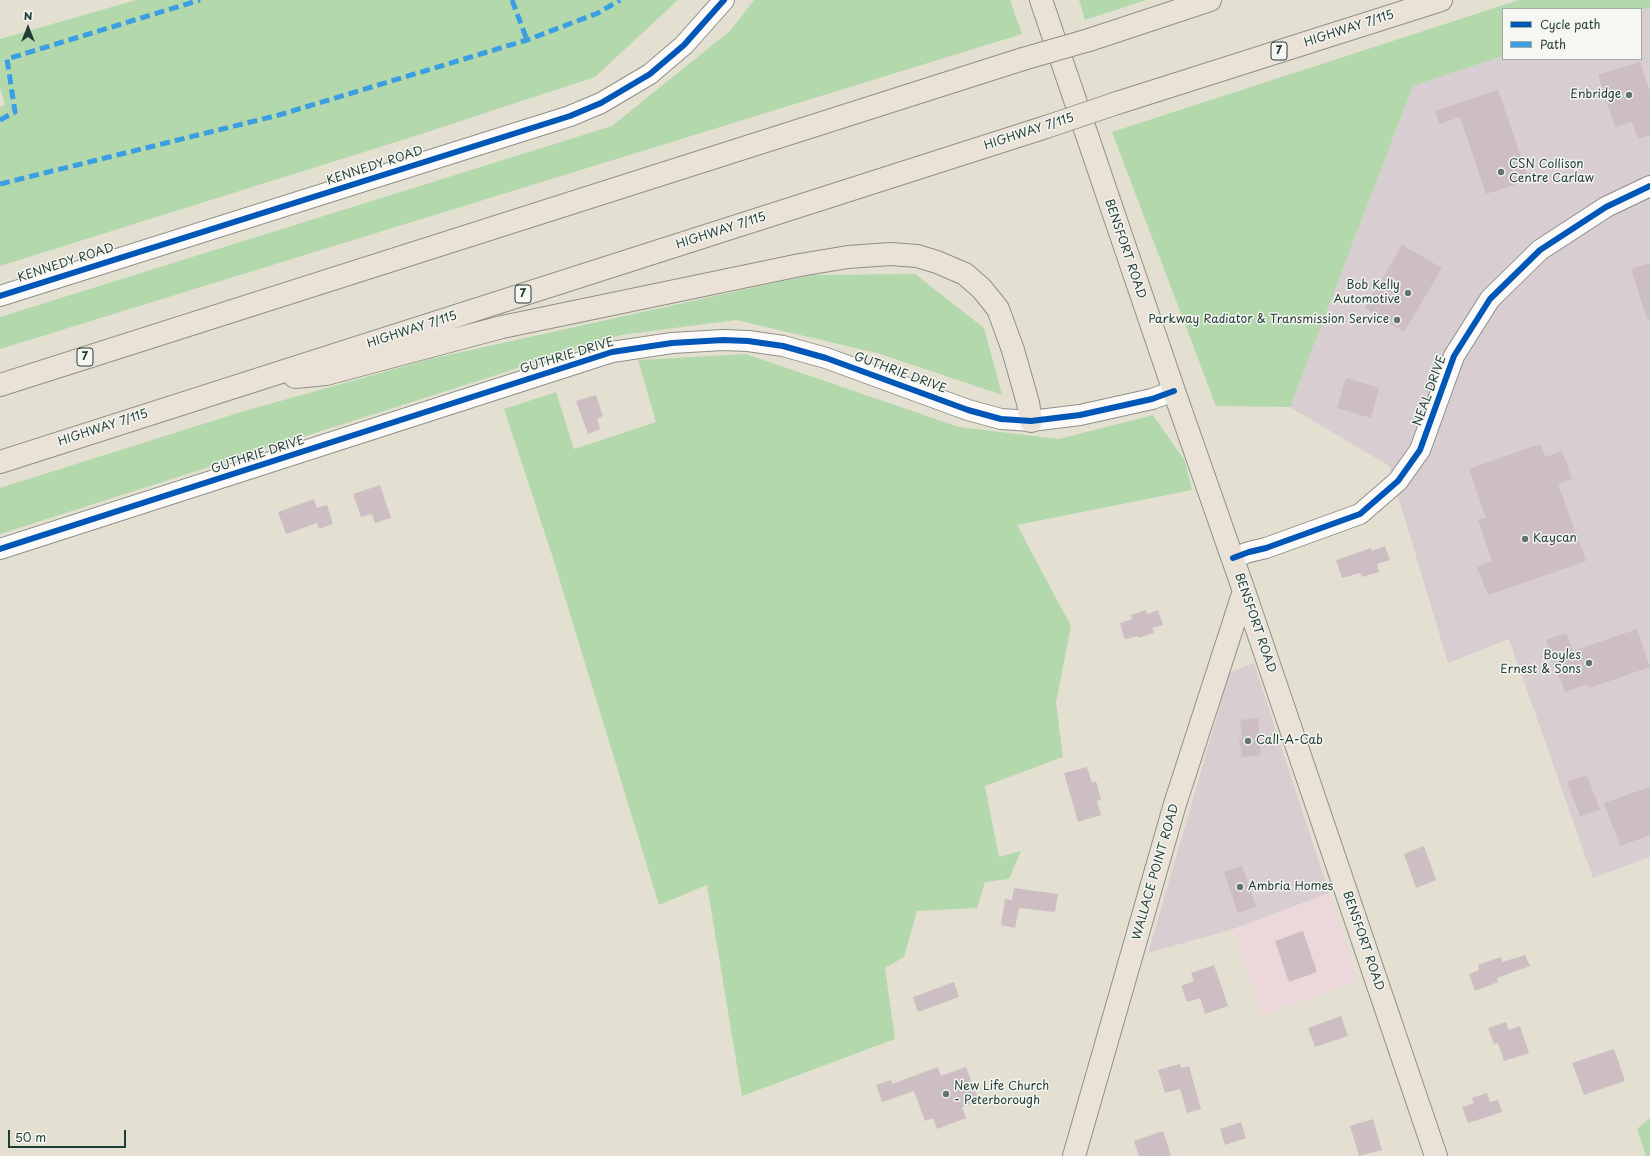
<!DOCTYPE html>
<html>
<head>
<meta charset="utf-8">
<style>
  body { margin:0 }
  #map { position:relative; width:1650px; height:1156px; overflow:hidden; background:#e4e0d1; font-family:"Playpen Sans",sans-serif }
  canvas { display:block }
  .legend { position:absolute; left:1502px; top:8px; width:140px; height:52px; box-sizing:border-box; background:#f6f6f2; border:1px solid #a0aca6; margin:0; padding:5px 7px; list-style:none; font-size:12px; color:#1f3d34 }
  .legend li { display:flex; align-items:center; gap:8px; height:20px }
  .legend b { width:20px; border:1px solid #a0aca6 }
  .north { position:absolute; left:8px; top:8px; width:40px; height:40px; -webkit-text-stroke:3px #f6f6f2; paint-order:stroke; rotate:0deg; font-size:11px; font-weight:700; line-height:16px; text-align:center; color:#1f3d34 }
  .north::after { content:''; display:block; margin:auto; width:14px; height:18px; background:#1f3d34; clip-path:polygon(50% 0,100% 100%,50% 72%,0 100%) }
  .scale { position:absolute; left:8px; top:1130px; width:118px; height:18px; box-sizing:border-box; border:2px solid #1f3d34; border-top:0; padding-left:5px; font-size:12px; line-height:14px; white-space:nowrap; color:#1f3d34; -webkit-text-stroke:3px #f6f6f2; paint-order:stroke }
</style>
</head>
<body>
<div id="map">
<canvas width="1650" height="1156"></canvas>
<ul class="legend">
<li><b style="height:5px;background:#0057b8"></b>Cycle path</li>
<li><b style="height:5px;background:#3c9ee2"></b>Path</li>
</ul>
<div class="north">N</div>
<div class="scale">50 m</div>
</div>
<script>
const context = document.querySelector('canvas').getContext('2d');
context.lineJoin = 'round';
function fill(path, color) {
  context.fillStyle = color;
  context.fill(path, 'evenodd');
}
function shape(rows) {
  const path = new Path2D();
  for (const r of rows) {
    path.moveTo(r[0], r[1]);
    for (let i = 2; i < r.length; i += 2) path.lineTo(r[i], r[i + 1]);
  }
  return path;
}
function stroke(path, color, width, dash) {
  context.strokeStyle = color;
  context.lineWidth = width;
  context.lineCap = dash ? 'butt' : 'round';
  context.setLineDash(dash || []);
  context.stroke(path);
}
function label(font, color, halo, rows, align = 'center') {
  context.font = font + ' "Playpen Sans",sans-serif';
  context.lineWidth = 3;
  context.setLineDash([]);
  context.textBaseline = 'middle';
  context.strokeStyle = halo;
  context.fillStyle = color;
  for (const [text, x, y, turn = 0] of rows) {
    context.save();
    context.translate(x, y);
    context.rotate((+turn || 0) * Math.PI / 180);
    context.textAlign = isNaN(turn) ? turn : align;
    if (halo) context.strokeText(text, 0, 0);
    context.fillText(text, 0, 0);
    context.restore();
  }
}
fill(shape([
  [1329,893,1359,980,1263,1016,1233,929]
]), '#ecd7da');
fill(shape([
  [1650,7,1650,857,1593,878,1509,639,1448,663,1389,466,1290,407,1413,86,1503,56,1503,59,1641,59,1641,10],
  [1254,663,1329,893,1233,929,1148,953,1230,672]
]), '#d8cdd0');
fill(shape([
  [136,0,678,0,595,77,412,137,0,266,0,107,5,105,0,88,0,39],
  [754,0,1010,0,1022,34,0,349,0,317,612,126,731,30],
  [1079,0,1146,0,1085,20],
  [1519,0,1650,0,1650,7,1641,10,1503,9,1503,56,1413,86,1290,407,1216,406,1112,132],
  [915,274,984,328,1002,395,877,353,736,320,621,335,0,534,0,488,241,412,430,359,810,275],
  [746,354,959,427,1059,439,1153,415,1185,461,1192,490,1017,525,1071,626,1056,703,1063,757,985,786,999,857,1021,851,1009,879,985,882,977,908,917,911,904,957,885,968,895,1039,742,1096,707,885,659,905,552,555,504,409,556,392,574,449,656,422,638,360],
  [1650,1118,1650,1156,1646,1156,1637,1129]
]), '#b3d8ac');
fill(shape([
  [1640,62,1650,92,1650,135,1638,139,1632,122,1615,127,1598,75],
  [1498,90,1529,180,1486,194,1460,117,1439,124,1435,111],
  [1402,245,1442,268,1404,332,1365,308],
  [1650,263,1650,319,1647,319,1631,269],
  [1346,378,1379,388,1371,418,1337,408],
  [596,395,603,416,597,419,600,429,588,434,576,401],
  [1540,444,1545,457,1562,451,1572,479,1558,484,1586,561,1488,595,1477,567,1492,561,1478,520,1486,518,1469,469],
  [380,485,391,518,375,523,372,514,361,517,353,494],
  [314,499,317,508,327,505,333,524,319,529,317,523,286,534,278,512],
  [1385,546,1390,560,1377,564,1379,572,1362,577,1360,573,1342,578,1336,560,1371,548,1372,551],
  [1146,610,1147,614,1158,610,1163,625,1152,628,1154,633,1138,638,1138,636,1127,639,1124,638,1120,623,1132,619,1131,615],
  [1637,629,1650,667,1589,688,1587,684,1565,692,1546,640,1566,633,1573,651],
  [1258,718,1261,755,1242,757,1239,739,1242,738,1240,720],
  [1087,767,1092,783,1096,781,1101,800,1097,801,1101,815,1078,822,1064,773],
  [1587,775,1600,810,1580,816,1567,782],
  [1650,787,1650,835,1620,846,1604,803],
  [1424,846,1436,880,1416,888,1404,854],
  [1242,866,1256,907,1238,913,1224,872],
  [1014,888,1058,894,1055,912,1019,908,1015,928,1001,925,1005,899,1012,900],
  [1303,931,1317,972,1289,982,1275,941],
  [1525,955,1530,966,1497,978,1498,982,1475,991,1469,974,1479,970,1478,965,1501,957,1502,962],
  [1214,965,1228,1006,1205,1014,1200,998,1187,1002,1181,986,1194,981,1191,973],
  [954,982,959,997,918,1012,913,997],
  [1341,1016,1348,1036,1315,1047,1308,1028],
  [1506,1022,1509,1030,1520,1026,1529,1053,1504,1061,1498,1043,1494,1044,1488,1028],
  [1614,1049,1625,1081,1584,1095,1572,1063],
  [1180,1064,1181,1068,1189,1066,1201,1109,1187,1113,1180,1089,1165,1093,1158,1070],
  [938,1067,941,1076,966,1067,979,1101,962,1107,966,1118,937,1129,933,1118,925,1121,914,1091,882,1102,876,1085,891,1080,892,1084],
  [1487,1093,1490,1102,1498,1100,1502,1112,1468,1123,1462,1107,1474,1103,1472,1098],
  [1373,1119,1382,1150,1359,1156,1350,1126],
  [1241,1122,1246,1138,1225,1145,1220,1129],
  [1163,1131,1171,1156,1139,1156,1134,1141]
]), '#ccbec3');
const minor = shape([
  [0,296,570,116,601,103,650,74,684,45,724,0],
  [0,549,612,352,672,343,723,340,748,341,783,346,826,358,968,410,1001,419,1031,421,1080,415,1152,399,1174,391],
  [1233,558,1249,552,1266,548,1360,514,1398,481,1420,450,1454,356,1490,299,1540,250,1606,207,1650,186]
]);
const major = shape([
  [1041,0,1174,391,1244,591,1436,1156],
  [1074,1156,1175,804,1244,591]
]);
const highway = shape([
  [1089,40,1210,0],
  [1117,103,1441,0],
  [295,377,326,374,502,327,800,265,848,257,891,254,917,256,937,262,965,274,982,289,998,309,1013,350,1028,403,1031,421],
  [0,385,1023,59],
  [0,462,1046,127]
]);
stroke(minor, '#8d9087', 22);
stroke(major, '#8d9087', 24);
stroke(highway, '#8d9087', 24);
stroke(minor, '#fbfaf8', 20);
stroke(major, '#eae2d7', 22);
stroke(highway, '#eae2d7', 22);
const highwayBridge = shape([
  [1023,59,1089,40],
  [1046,127,1117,103]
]);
stroke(highwayBridge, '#8d9087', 24, []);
stroke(highwayBridge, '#eae2d7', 22);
stroke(shape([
  [512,0,527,40],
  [0,120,15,112,7,59,200,0],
  [0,184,279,115,527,40,598,13,620,0]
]), '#3c9ee2', 5, [10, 5]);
stroke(shape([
  [0,296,570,116,601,103,650,74,684,45,724,0],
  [0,549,612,352,672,343,723,340,748,341,783,346,826,358,968,410,1001,419,1031,421,1080,415,1152,399,1174,391],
  [1233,558,1249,552,1266,548,1360,514,1398,481,1420,450,1454,356,1490,299,1540,250,1606,207,1650,186]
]), '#0057b8', 6);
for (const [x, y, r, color] of [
  [1629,95,4,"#64766b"],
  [1501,172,4,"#64766b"],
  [1408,293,4,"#64766b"],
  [1397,320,4,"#64766b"],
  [1525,539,4,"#64766b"],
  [1589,663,4,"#64766b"],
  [1248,741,4,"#64766b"],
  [1240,887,4,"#64766b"],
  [946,1094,4,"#64766b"]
]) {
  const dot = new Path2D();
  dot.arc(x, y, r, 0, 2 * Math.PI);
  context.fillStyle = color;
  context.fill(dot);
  stroke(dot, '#f6f6f2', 1.5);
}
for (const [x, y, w] of [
  [1279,51,16],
  [523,294,16],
  [85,357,16]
]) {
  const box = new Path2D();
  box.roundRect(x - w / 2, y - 9, w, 18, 3);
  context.fillStyle = '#f6f6f2';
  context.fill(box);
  stroke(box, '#1f3d34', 1);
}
label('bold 11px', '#1f3d34', null, [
  ["7",1279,51],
  ["7",523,294],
  ["7",85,357]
]);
label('12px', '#1f3d34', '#f6f6f2', [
  ["HIGHWAY 7/115",1349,29,-18],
  ["HIGHWAY 7/115",1029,132,-18],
  ["KENNEDY ROAD",375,166,-18],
  ["HIGHWAY 7/115",721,231,-18],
  ["BENSFORT ROAD",1125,249,71],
  ["KENNEDY ROAD",66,263,-18],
  ["HIGHWAY 7/115",412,330,-18],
  ["GUTHRIE DRIVE",567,356,-17],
  ["GUTHRIE DRIVE",900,373,20],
  ["NEAL DRIVE",1430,391,-70],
  ["HIGHWAY 7/115",103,428,-18],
  ["GUTHRIE DRIVE",258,455,-18],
  ["BENSFORT ROAD",1255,623,71],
  ["WALLACE POINT ROAD",1156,872,-74],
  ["BENSFORT ROAD",1363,941,71]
]);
label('12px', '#1f3d34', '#f6f6f2', [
  ["Enbridge",1621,95,"right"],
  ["CSN Collison",1509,165],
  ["Centre Carlaw",1509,179],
  ["Bob Kelly",1400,286,"right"],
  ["Automotive",1400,300,"right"],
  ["Parkway Radiator & Transmission Service",1389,320,"right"],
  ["Kaycan",1533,539],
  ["Boyles",1581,656,"right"],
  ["Ernest & Sons",1581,670,"right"],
  ["Call-A-Cab",1256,741],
  ["Ambria Homes",1248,887],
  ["New Life Church",954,1087],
  ["- Peterborough",954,1101]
], 'left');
</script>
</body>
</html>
